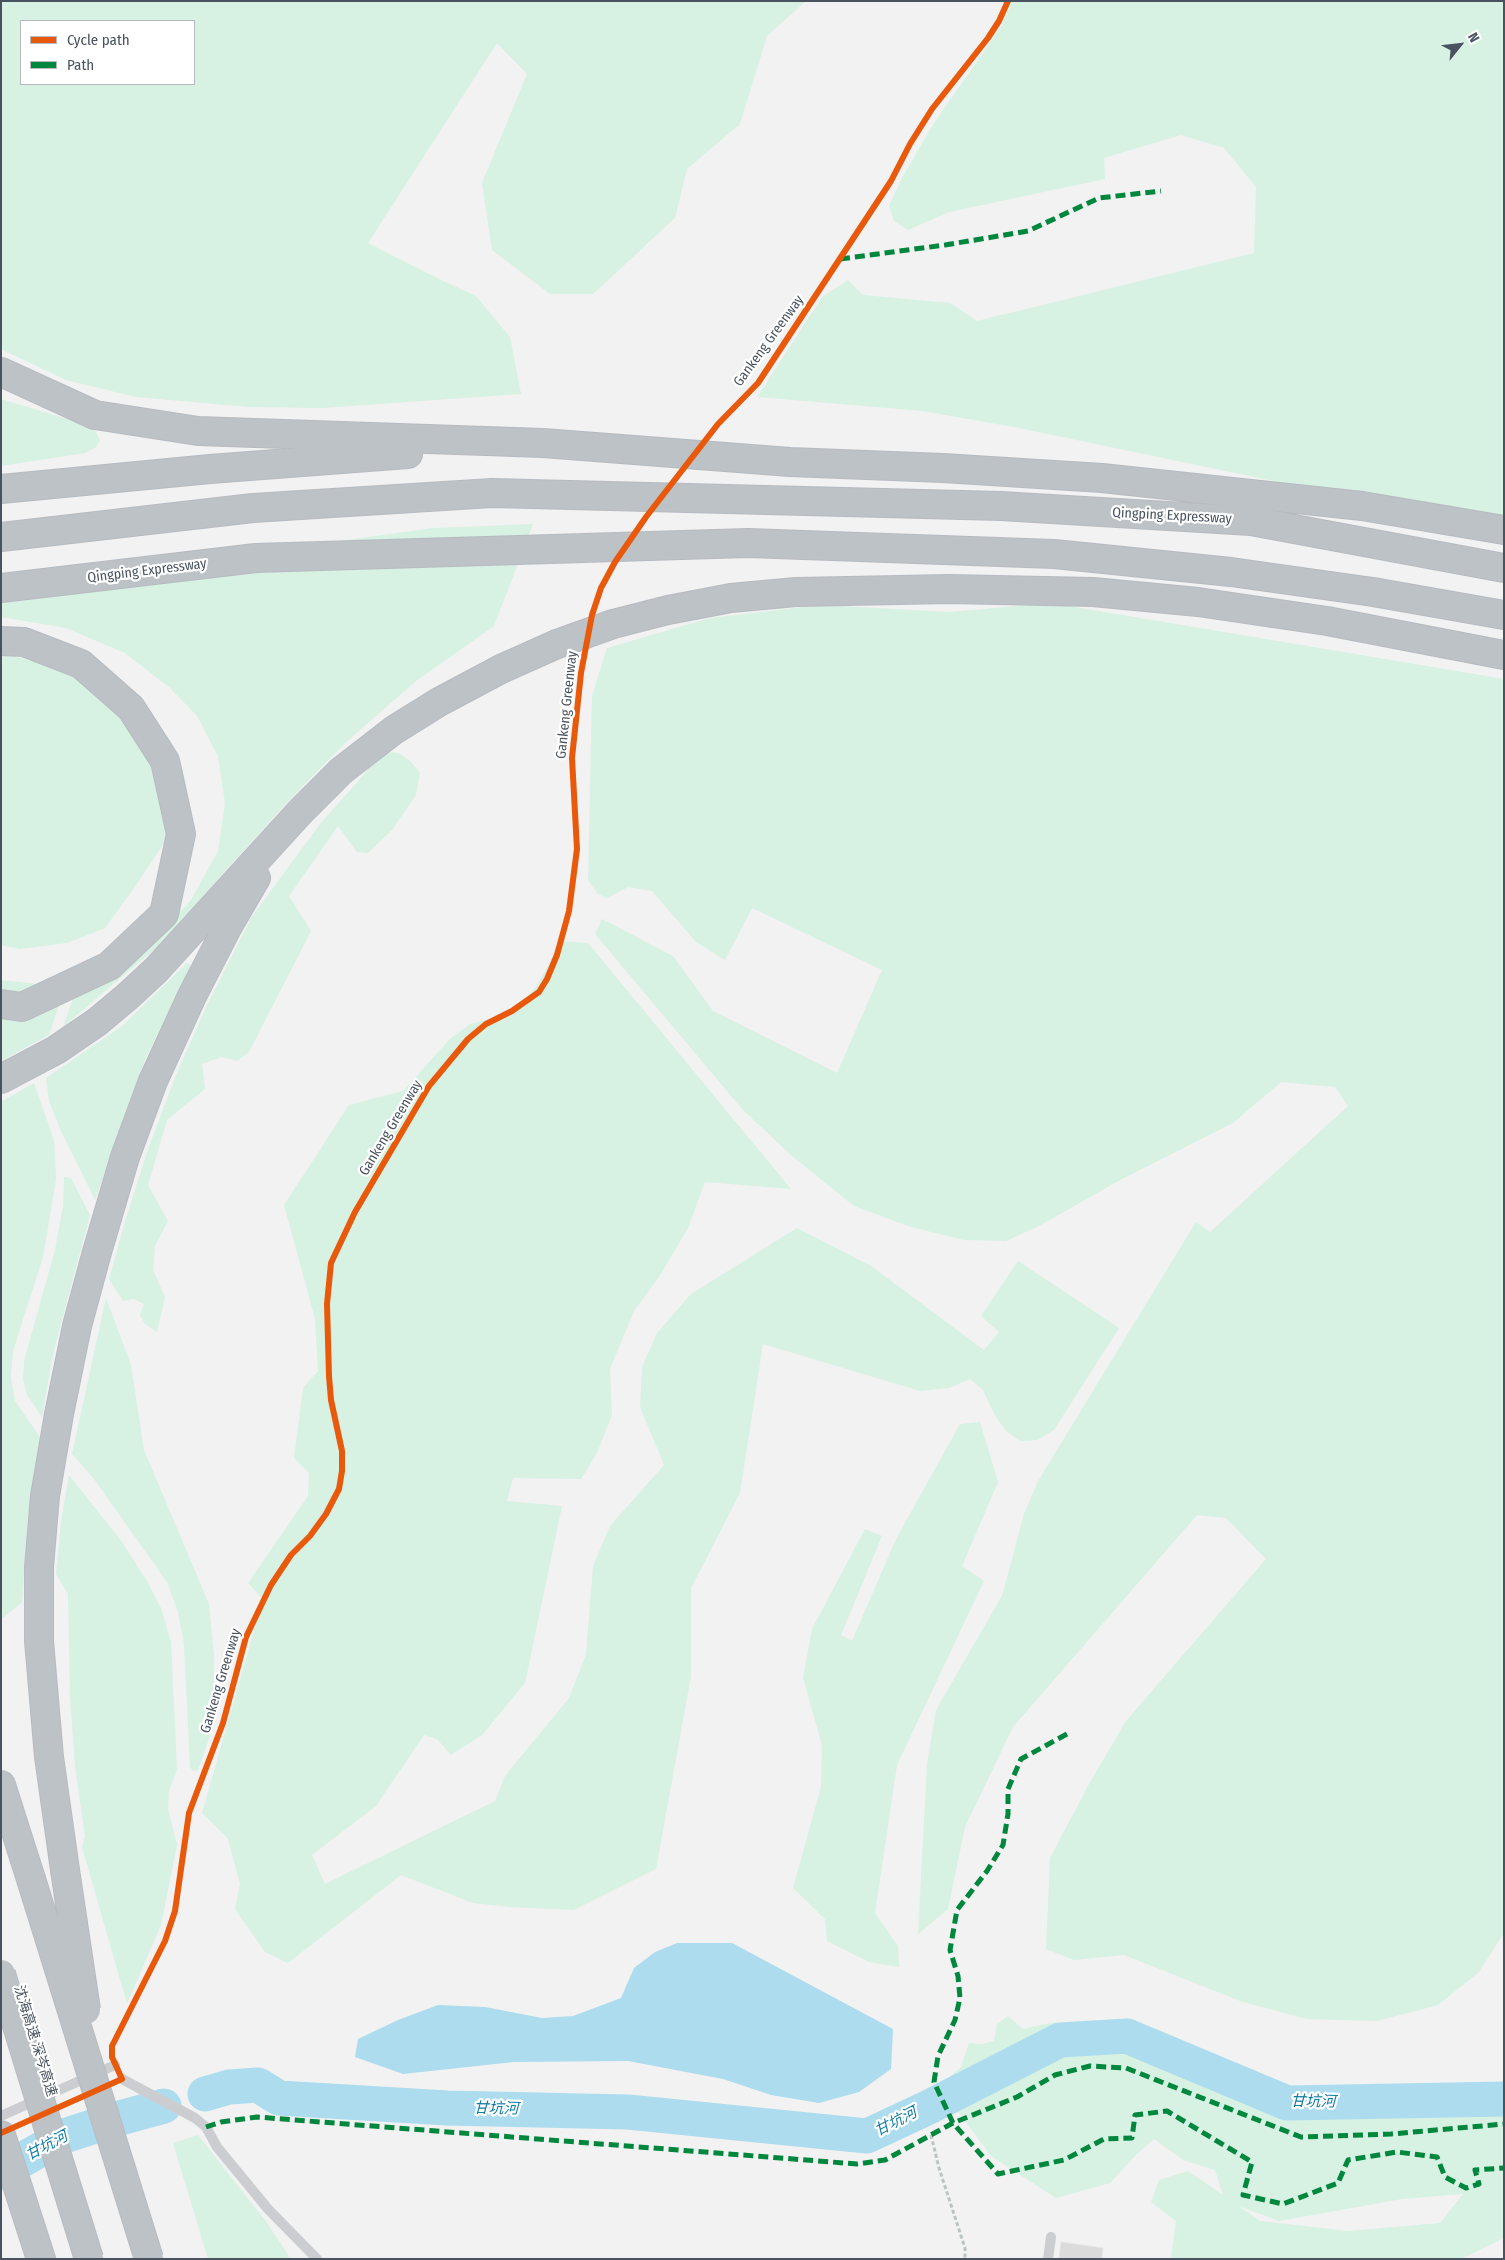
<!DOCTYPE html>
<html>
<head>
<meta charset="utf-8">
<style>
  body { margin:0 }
  #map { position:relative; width:1505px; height:2260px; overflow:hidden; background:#f2f2f2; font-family:"Fira Sans Condensed",sans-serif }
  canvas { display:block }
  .frame { position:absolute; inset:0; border:2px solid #49535f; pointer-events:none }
  .legend { position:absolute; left:20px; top:20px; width:175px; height:65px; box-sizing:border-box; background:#fff; border:1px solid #b6babf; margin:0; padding:6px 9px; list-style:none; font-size:15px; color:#49535f }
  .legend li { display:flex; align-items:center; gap:10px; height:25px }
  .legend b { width:25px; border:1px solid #b6babf }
  .north { position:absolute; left:1435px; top:20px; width:50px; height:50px; -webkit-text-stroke:4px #fff; paint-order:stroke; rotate:61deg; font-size:14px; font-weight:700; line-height:20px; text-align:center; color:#49535f }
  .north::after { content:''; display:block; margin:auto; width:18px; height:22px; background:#49535f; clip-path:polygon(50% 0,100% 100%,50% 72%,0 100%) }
</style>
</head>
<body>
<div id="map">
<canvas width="1505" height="2260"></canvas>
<div class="frame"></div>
<ul class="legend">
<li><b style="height:6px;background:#e8590c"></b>Cycle path</li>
<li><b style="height:6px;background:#00873e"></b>Path</li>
</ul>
<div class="north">N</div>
</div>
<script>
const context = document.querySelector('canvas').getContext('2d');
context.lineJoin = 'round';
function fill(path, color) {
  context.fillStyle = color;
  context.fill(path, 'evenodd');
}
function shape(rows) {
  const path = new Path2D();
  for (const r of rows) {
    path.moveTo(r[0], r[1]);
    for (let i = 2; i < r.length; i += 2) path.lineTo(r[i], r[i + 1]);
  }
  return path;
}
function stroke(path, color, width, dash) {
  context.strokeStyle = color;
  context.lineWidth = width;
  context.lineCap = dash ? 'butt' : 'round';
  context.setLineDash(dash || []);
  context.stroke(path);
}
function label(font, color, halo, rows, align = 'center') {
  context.font = font + ' "Fira Sans Condensed","Noto Sans SC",sans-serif';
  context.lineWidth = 4.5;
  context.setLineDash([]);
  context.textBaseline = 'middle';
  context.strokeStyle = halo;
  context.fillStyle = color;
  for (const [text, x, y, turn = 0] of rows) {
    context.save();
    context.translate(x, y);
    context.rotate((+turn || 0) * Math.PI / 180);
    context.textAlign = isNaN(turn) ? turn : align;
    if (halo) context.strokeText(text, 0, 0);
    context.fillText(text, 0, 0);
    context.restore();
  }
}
fill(shape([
  [1,1,806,1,767,36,740,124,687,169,675,218,593,294,550,294,492,250,482,183,527,74,497,43,368,243,439,279,476,296,510,337,521,394,322,408,249,407,136,397,66,380,1,349],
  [21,21,194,21,194,84,21,84],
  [1012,1,1504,1,1504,529,1019,428,923,411,757,397,822,297,848,280,863,295,950,303,977,321,1254,253,1256,187,1224,148,1181,135,1104,158,1105,179,949,212,908,230,894,221,889,206,903,176,934,123,1001,27],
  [1,399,93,427,100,440,96,447,85,453,1,466],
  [533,524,494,626,416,681,344,744,280,810,157,947,63,1027,81,976,158,936,191,900,218,851,225,803,218,756,197,716,170,688,125,653,66,628,1,617,1,595,318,544,433,528],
  [1051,603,1504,679,1504,1933,1479,1972,1438,2005,1377,2021,1307,2019,1243,2002,1124,1955,1074,1960,1046,1949,1050,1858,1089,1784,1126,1721,1266,1559,1226,1518,1197,1515,1013,1727,965,1827,948,1909,918,1934,927,1764,936,1710,1002,1596,1024,1514,1038,1481,1196,1222,1210,1232,1348,1106,1335,1087,1281,1082,1233,1123,1122,1179,1039,1226,1006,1241,964,1240,911,1227,854,1206,792,1156,742,1109,595,934,602,919,673,956,713,1011,837,1073,882,970,752,908,725,960,696,942,652,891,628,887,607,898,598,894,588,880,592,696,607,648,710,618,821,605,950,612],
  [1,653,67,669,151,717,170,740,182,767,187,790,186,810,134,888,105,928,67,943,20,949,1,945],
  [384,752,399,753,411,762,420,773,416,795,392,830,368,853,357,852,338,826,289,896,311,931,249,1052,237,1061,221,1057,202,1064,205,1089,167,1120,148,1185,168,1221,155,1246,153,1270,165,1297,157,1332,145,1324,140,1315,144,1304,134,1299,123,1301,109,1279,125,1221,148,1149,176,1075,207,1005,251,918,320,824],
  [558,941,588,943,791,1189,705,1182,688,1228,659,1277,634,1311,610,1369,612,1415,597,1453,581,1479,513,1478,507,1501,562,1506,525,1683,482,1735,451,1755,437,1739,424,1735,376,1806,312,1855,325,1884,495,1801,505,1776,569,1698,586,1654,593,1566,610,1526,664,1465,640,1407,642,1367,657,1333,691,1294,797,1228,871,1266,984,1350,999,1332,981,1316,1018,1261,1119,1328,1054,1430,1037,1440,1021,1441,1006,1431,994,1414,983,1390,970,1379,949,1388,920,1391,763,1344,740,1493,691,1588,691,1676,656,1869,574,1910,510,1907,473,1903,401,1875,288,1963,265,1952,235,1909,240,1884,228,1839,202,1813,263,1599,248,1583,308,1496,309,1473,294,1458,303,1388,318,1371,315,1319,284,1205,349,1105,403,1091,450,1039,470,1024,512,1013,536,987,550,962],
  [187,963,191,966,144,1062,95,1200,61,1131,49,1101,46,1078,122,1026],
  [69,977,49,1035,1,1061,1,980,38,984],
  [34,1083,54,1140,56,1179,43,1257,13,1351,11,1377,15,1401,40,1437,27,1525,22,1602,1,1620,1,1102],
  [64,1177,71,1178,90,1215,53,1354,42,1417,27,1395,23,1379,24,1361,55,1250,63,1206],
  [106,1298,131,1365,144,1450,209,1604,214,1655,213,1727,198,1770,193,1771,190,1767,184,1644,178,1612,167,1582,94,1479,72,1454],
  [980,1422,998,1482,962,1566,984,1581,897,1765,875,1913,898,1946,899,1967,869,1962,827,1941,825,1919,793,1888,821,1787,822,1745,803,1678,812,1629,865,1529,882,1536,841,1635,852,1641,896,1539,960,1424],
  [69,1475,122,1542,147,1581,161,1608,171,1642,177,1769,169,1791,168,1809,177,1845,161,1925,127,2004,82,1847,85,1836,75,1766,70,1696,68,1594,56,1574,61,1521],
  [1008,2016,1023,2029,1055,2022,1060,2039,1127,2036,1287,2103,1504,2099,1504,2238,1461,2259,1171,2259,1176,2221,1151,2202,1159,2180,1188,2171,1223,2195,1215,2170,1183,2160,1154,2139,1136,2155,1110,2183,1056,2198,991,2156,947,2097,947,2079,961,2067,969,2043,982,2044,994,2041,997,2024],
  [1463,2194,1440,2223,1348,2231,1260,2221,1239,2206,1279,2221,1402,2199],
  [198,2135,265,2220,291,2259,208,2259,173,2143]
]), '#d7f1e3');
fill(shape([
  [677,1943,732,1943,893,2029,891,2069,859,2092,819,2103,771,2095,723,2079,628,2061,514,2062,403,2074,355,2057,358,2039,398,2020,438,2005,485,2007,542,2018,573,2016,621,1998,634,1968,655,1952]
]), '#addcee');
stroke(shape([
  [205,2094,229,2087,258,2085,279,2098,447,2108,628,2112,867,2136,927,2108,1060,2040,1127,2036,1287,2103,1504,2099],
  [120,2118,164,2106],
  [1,2172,64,2136,95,2126]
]), '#addcee', 35);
const building = shape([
  [1061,2242,1103,2248,1102,2259,1059,2259,1061,2242]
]);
fill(building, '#dbdbdc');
stroke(building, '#e3e4e5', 1);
const motorway = shape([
  [1,372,95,415,198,431,543,443,790,462,943,468,1102,478,1362,506,1504,530],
  [1,489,210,469,408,454],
  [1,537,253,508,492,493,1001,506,1251,521,1504,568],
  [1,588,256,558,748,543,1054,554,1231,572,1373,592,1504,615],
  [1,641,24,642,81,664,131,708,165,761,181,834,164,914,109,966,22,1007,1,1004],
  [1,1079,56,1050,97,1022,128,996,156,970,300,812,341,771,394,730,439,702,501,669,557,644,613,624,668,610,731,598,796,592,949,589,1093,592,1198,602,1327,621,1504,655],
  [1,1785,31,1879],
  [65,1870,49,1757,39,1641,39,1567,45,1496,59,1414,77,1326,97,1252,125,1157,153,1081,192,996,228,926,256,878],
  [1,2135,41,2259]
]);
stroke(motorway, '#b7bbc1', 30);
stroke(shape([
  [931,2135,939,2168,965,2248,965,2259]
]), '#bac5c2', 3, [4, 2.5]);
stroke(shape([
  [122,2079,195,2118,206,2127,217,2147,268,2209,317,2259],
  [1,2116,115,2065],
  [1048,2259,1051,2237]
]), '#cccdd0', 10);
stroke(motorway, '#bdc2c7', 28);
const motorwayBridge = shape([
  [65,1870,86,2010],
  [31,1879,149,2259],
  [1,1974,89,2259]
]);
stroke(motorwayBridge, '#b7bbc1', 30, []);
stroke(motorwayBridge, '#bdc2c7', 28);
stroke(shape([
  [840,259,945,245,1028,231,1099,198,1161,191],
  [1067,1734,1021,1759,1008,1789,1008,1814,1003,1845,987,1871,957,1910,950,1950,958,1976,960,1998,955,2020,938,2056,934,2082,953,2123,998,2174,1064,2160,1104,2139,1132,2138,1135,2115,1167,2111,1252,2162,1243,2195,1283,2204,1338,2183,1348,2160,1397,2152,1437,2157,1445,2177,1466,2188,1479,2184,1475,2170,1504,2168],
  [206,2127,221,2122,257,2117,857,2164,885,2160,953,2123,1017,2097,1055,2075,1090,2066,1126,2068,1301,2137,1391,2134,1504,2124]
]), '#00873e', 5, [10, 5]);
stroke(shape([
  [1,2133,122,2079,112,2057,112,2046,165,1941,175,1911,189,1813,223,1723,246,1637,271,1585,291,1555,310,1536,326,1514,339,1489,342,1471,342,1451,331,1400,329,1376,327,1304,331,1263,355,1212,429,1086,468,1039,486,1024,512,1011,539,992,547,979,557,955,569,911,577,849,572,758,581,673,592,615,601,588,615,562,646,517,718,424,758,383,891,181,910,144,932,109,988,38,999,21,1008,1]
]), '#e8590c', 6);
label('14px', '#49535f', '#fff', [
  ["Gankeng Greenway",769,341,-54],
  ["Qingping Expressway",1172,516,3],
  ["Qingping Expressway",147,571,-7],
  ["Gankeng Greenway",567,705,-84],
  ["Gankeng Greenway",391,1128,-59],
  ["Gankeng Greenway",221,1681,-73],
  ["沈海高速 深岑高速",35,2041,73]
]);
label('italic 15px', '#0e7ba5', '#fff', [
  ["甘坑河",1313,2102,1],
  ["甘坑河",496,2109,1],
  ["甘坑河",896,2122,-27],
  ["甘坑河",47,2146,-28]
]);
</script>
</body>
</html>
